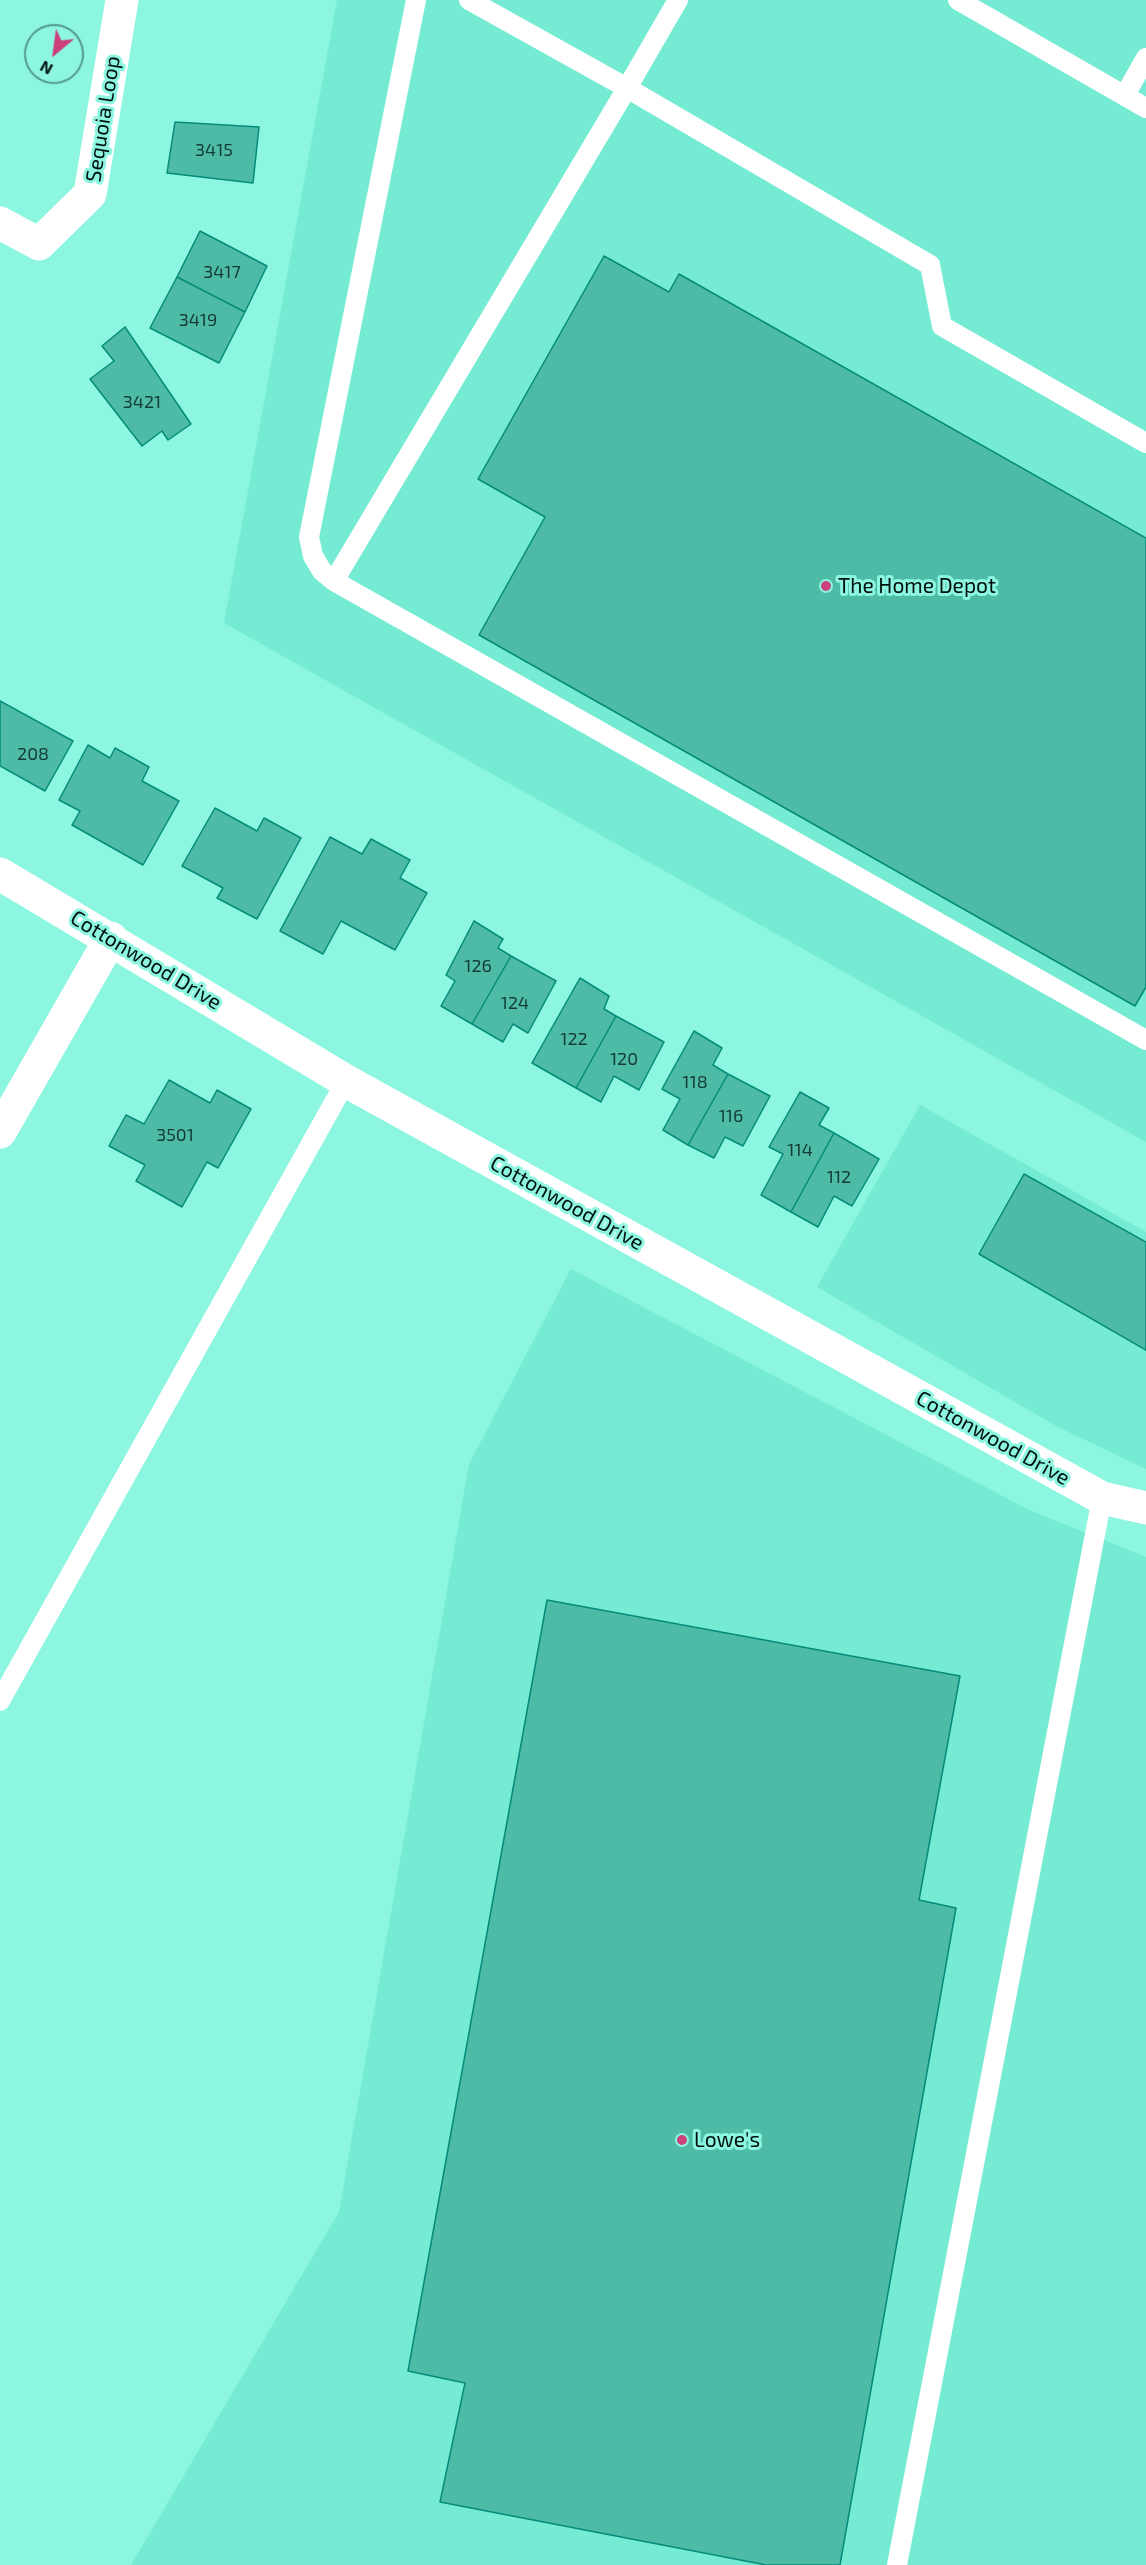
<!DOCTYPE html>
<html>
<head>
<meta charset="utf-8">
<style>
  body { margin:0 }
  #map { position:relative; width:1146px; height:2565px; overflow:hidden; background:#8cf6e0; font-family:"Exo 2",sans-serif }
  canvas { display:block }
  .north { position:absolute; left:24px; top:24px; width:60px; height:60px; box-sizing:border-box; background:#8cf6e0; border:2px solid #549a8c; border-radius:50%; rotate:209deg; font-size:16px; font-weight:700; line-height:24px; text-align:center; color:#00110d }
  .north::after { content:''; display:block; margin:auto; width:21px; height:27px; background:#cb417a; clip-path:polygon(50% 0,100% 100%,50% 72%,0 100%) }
</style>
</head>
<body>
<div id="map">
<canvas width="1146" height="2565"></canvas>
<div class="north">N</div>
</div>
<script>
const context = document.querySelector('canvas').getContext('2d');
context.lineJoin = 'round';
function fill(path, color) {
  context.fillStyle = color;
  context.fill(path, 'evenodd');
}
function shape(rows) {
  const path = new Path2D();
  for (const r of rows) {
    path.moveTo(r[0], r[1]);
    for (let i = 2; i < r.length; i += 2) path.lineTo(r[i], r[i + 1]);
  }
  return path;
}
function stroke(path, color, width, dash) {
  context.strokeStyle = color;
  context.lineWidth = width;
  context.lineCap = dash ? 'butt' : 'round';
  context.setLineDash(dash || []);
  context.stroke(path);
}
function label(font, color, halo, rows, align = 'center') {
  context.font = font + ' "Exo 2",sans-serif';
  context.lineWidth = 6;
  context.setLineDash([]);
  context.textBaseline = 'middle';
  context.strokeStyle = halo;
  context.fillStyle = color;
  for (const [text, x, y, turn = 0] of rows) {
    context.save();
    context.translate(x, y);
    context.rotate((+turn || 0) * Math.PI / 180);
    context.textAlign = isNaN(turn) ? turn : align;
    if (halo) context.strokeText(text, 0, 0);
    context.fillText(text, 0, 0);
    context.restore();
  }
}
fill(shape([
  [337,0,1146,0,1146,1142,224,623],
  [920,1105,1146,1232,1146,1469,1058,1427,817,1287],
  [571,1269,1029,1510,1146,1557,1146,2565,131,2565,339,2212,469,1464]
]), '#75ebd3');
const building = shape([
  [175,122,259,127,253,183,167,173,175,122],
  [200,231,267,266,245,312,177,277,200,231],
  [604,256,669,292,679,274,1146,538,1146,987,1135,1006,479,635,545,517,478,479,604,256],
  [177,277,245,312,219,363,150,328,177,277],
  [125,327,191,424,168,440,162,431,142,446,90,379,114,361,102,346,125,327],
  [0,701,73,741,45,791,0,766,0,701],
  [88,745,110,758,115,748,149,767,142,781,179,801,143,865,72,825,80,811,59,800,88,745],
  [215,808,257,831,264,818,301,838,257,919,217,898,223,888,182,866,215,808],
  [330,837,362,854,371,839,410,860,400,878,427,893,395,950,341,921,323,954,280,931,330,837],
  [474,921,503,939,498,948,511,956,472,1024,441,1006,455,981,446,975,474,921],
  [511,956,556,981,528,1033,513,1024,503,1042,472,1024,511,956],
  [580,978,609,996,604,1009,616,1016,576,1088,532,1063,580,978],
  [616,1016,664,1042,639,1090,614,1076,601,1102,576,1088,616,1016],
  [694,1031,722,1048,713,1065,728,1074,688,1145,663,1130,680,1099,662,1089,694,1031],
  [728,1074,770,1096,743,1146,725,1137,714,1158,688,1145,728,1074],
  [169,1080,210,1103,217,1090,251,1109,218,1168,207,1162,182,1207,136,1181,145,1165,109,1146,126,1115,144,1124,169,1080],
  [800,1092,829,1108,819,1125,834,1133,791,1212,761,1195,783,1154,769,1147,800,1092],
  [834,1133,879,1159,852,1206,834,1196,818,1227,791,1212,834,1133],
  [1024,1174,1146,1242,1146,1350,979,1254,1024,1174],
  [547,1600,960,1676,919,1900,956,1908,840,2565,766,2565,440,2502,465,2383,408,2371,547,1600]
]);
fill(building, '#4ebba7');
stroke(building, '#048c79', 1.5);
stroke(shape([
  [469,0,627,88,678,0],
  [958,0,1146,108],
  [1125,95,1146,58],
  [1146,443,942,326,930,265,627,88,334,581,1146,1040],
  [334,581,322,571,313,556,309,537,416,0],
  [0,1701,346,1081],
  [897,2565,1102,1498]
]), '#fff', 20);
stroke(shape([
  [0,223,39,244,90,194,122,0],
  [0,874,346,1081,1102,1498,1146,1508],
  [0,1132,111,938]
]), '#fff', 33);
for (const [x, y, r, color] of [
  [826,586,6,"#cb417a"],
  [682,2140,6,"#cb417a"]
]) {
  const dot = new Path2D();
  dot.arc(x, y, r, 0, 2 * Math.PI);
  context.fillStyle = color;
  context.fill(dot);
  stroke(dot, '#8cf6e0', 2);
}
label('18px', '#143c34', null, [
  ["3415",214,150],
  ["3417",222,272],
  ["3419",198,320],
  ["3421",142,402],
  ["208",33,754],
  ["126",478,966],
  ["124",515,1003],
  ["122",574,1039],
  ["120",624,1059],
  ["118",695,1082],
  ["116",731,1116],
  ["3501",175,1135],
  ["114",800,1150],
  ["112",839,1177]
]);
label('21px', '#00110d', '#8cf6e0', [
  ["Sequoia Loop",103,119,-81],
  ["Cottonwood Drive",146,960,31],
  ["Cottonwood Drive",567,1203,29],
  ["Cottonwood Drive",993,1438,29]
]);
label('21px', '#00110d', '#8cf6e0', [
  ["The Home Depot",838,586],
  ["Lowe's",694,2140]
], 'left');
</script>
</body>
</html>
